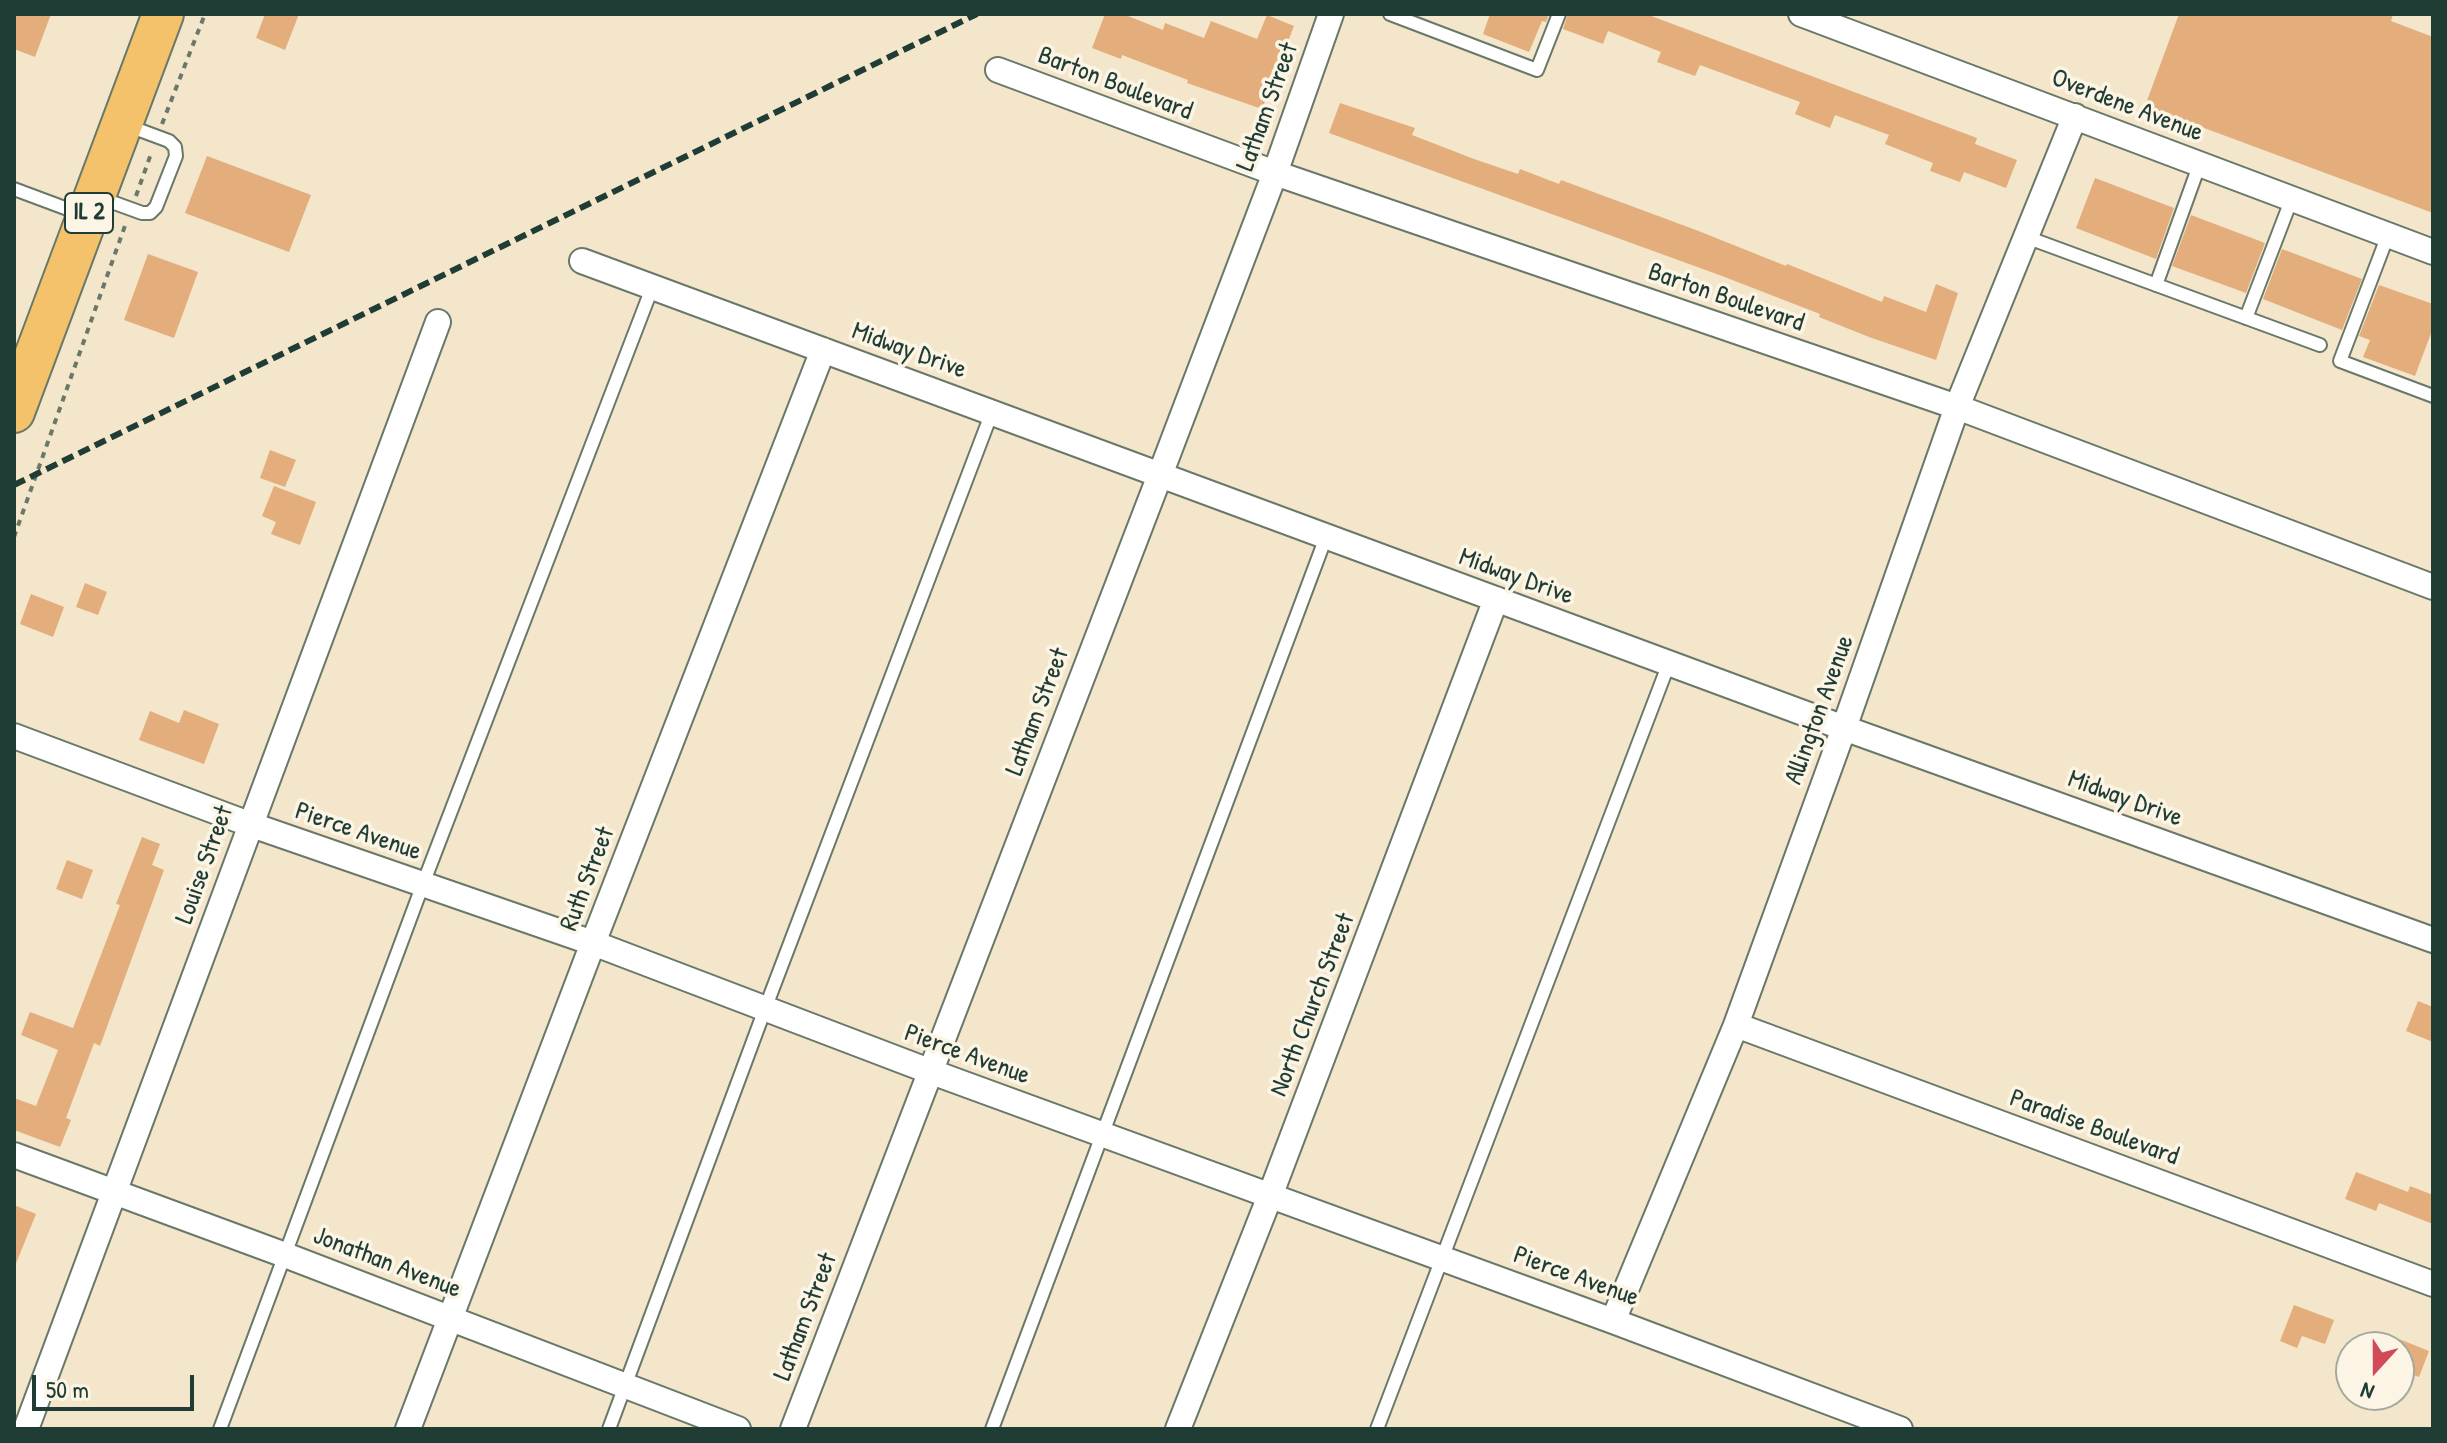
<!DOCTYPE html>
<style>
body{margin:0}
#map{position:relative;width:2447px;height:1443px;overflow:hidden;background:#f3e6cb;font-family:"Patrick Hand",sans-serif}
canvas{display:block}
.frame{position:absolute;inset:0;border:16px solid #1f3d34;pointer-events:none}
.north{position:absolute;left:2335px;top:1331px;width:80px;height:80px;box-sizing:border-box;background:#fcf5e5;border:2px solid #a4ab9e;border-radius:50%;rotate:201deg;font-size:22px;font-weight:700;line-height:32px;text-align:center;color:#1f3d34}
.north::after{content:'';display:block;margin:auto;width:28px;height:36px;background:#d1495b;clip-path:polygon(50% 0,100% 100%,50% 72%,0 100%)}
.scale{position:absolute;left:32px;top:1375px;width:162px;height:36px;box-sizing:border-box;border:4px solid #1f3d34;border-top:0;padding-left:10px;font-size:24px;line-height:28px;white-space:nowrap;color:#1f3d34;-webkit-text-stroke:6px #fcf5e5;paint-order:stroke}
</style>
<div id="map">
<canvas width="2447" height="1443"></canvas>
<div class="frame"></div>
<div class="north">N</div>
<div class="scale">50 m</div>
</div>
<script>
const g = document.querySelector('canvas').getContext('2d');
g.lineJoin = 'round';
function fill(path, color) {
  g.fillStyle = color;
  g.fill(path, 'evenodd');
}
function toPath(rows) {
  const path = new Path2D();
  for (const r of rows) {
    path.moveTo(r[0], r[1]);
    for (let i = 2; i < r.length; i += 2) path.lineTo(r[i], r[i + 1]);
  }
  return path;
}
function trace(path, color, width, dash) {
  g.strokeStyle = color;
  g.lineWidth = width;
  g.lineCap = dash ? 'butt' : 'round';
  g.setLineDash(dash || []);
  g.stroke(path);
}
function write(font, color, halo, rows, align = 'center') {
  g.font = font + ' "Patrick Hand",sans-serif';
  g.lineWidth = 7;
  g.setLineDash([]);
  g.textBaseline = 'middle';
  g.strokeStyle = halo;
  g.fillStyle = color;
  for (const [text, x, y, turn = 0] of rows) {
    g.save();
    g.translate(x, y);
    g.rotate((+turn || 0) * Math.PI / 180);
    g.textAlign = isNaN(turn) ? turn : align;
    if (halo) g.strokeText(text, 0, 0);
    g.fillText(text, 0, 0);
    g.restore();
  }
}
fill(toPath([
 [14,14,51,14,35,57,14,49],
 [265,14,299,14,285,50,256,38],
 [1105,14,1123,14,1163,30,1165,23,1204,38,1211,21,1257,39,1267,15,1294,26,1262,109,1187,83,1188,80,1122,55,1121,59,1092,48],
 [1490,14,1549,14,1546,22,1542,21,1529,52,1483,34],
 [1568,14,1646,14,1977,138,1975,144,2017,160,2006,188,1964,172,1960,182,1930,171,1933,163,1885,144,1889,135,1835,115,1830,128,1795,114,1800,102,1700,65,1695,76,1657,62,1661,52,1608,31,1603,44,1563,29],
 [2179,14,2393,14,2391,21,2433,37,2433,213,2145,106],
 [1340,103,1415,128,1412,135,1474,159,1518,174,1520,169,1559,184,1561,180,1696,230,1786,266,1787,264,1882,302,1884,296,1926,312,1936,284,1958,293,1936,360,1869,337,1819,317,1820,314,1722,276,1329,133],
 [207,156,311,195,289,252,185,213],
 [2095,178,2174,208,2156,259,2076,228],
 [2191,215,2265,243,2246,293,2172,266],
 [2282,249,2362,279,2342,330,2263,299],
 [148,254,198,272,174,338,124,320],
 [2379,285,2433,304,2433,328,2415,376,2363,357,2370,340,2359,336],
 [270,450,296,460,285,487,260,478],
 [274,486,316,502,300,545,271,534,276,522,262,516],
 [85,583,107,592,98,615,76,607],
 [31,594,64,607,53,637,20,624],
 [184,710,219,724,204,764,139,740,150,711,179,723],
 [142,837,160,844,152,865,164,870,100,1046,94,1043,66,1118,71,1120,60,1147,14,1130,14,1098,36,1106,58,1050,21,1035,30,1012,73,1028,120,905,116,904],
 [67,860,93,870,82,899,56,889],
 [2418,1001,2433,1007,2433,1042,2406,1031],
 [2356,1172,2408,1192,2410,1186,2433,1195,2433,1224,2379,1203,2376,1211,2345,1199],
 [14,1205,36,1214,15,1266,14,1266],
 [2294,1305,2334,1320,2325,1344,2302,1336,2297,1348,2280,1341],
 [2399,1339,2429,1351,2419,1377,2399,1370]
]), '#e3ad7c');
const service = toPath([
 [1390,14,1537,70,1559,14],
 [14,189,81,214],
 [98,197,142,213,150,213,156,207,176,156,175,147,169,141,126,125],
 [2388,235,2340,361,2433,396],
 [2026,237,2320,345],
 [2156,285,2200,163],
 [2246,318,2292,198],
 [220,1429,423,884,652,288],
 [609,1429,765,1009,992,412],
 [992,1429,1326,537],
 [1377,1429,1669,663]
]);
const minor = toPath([
 [1801,14,2433,252],
 [998,70,1275,173,1957,407,2433,587],
 [582,261,1844,728,2433,940],
 [14,736,249,824,593,943,929,1071,1613,1321,1900,1429],
 [1736,1025,2433,1284],
 [14,1155,285,1255,738,1429],
 [1613,1321,1736,1025,1844,728,1957,407,2075,116],
 [26,1429,438,322],
 [408,1429,593,943,823,350],
 [793,1429,1160,475,1275,173,1331,14],
 [1178,1429,1270,1196,1496,599]
]);
const primary = toPath([
 [14,412,163,14]
]);
trace(service, '#697869', 16);
trace(minor, '#697869', 28);
trace(primary, '#697869', 44);
trace(toPath([
 [162,124,205,14],
 [136,196,152,151],
 [14,537,126,223]
]), '#697869', 4, [6, 6]);
trace(service, '#fff', 12);
trace(minor, '#fff', 24);
trace(primary, '#f3c26a', 40);
trace(toPath([
 [14,485,977,14]
]), '#1f3d34', 6, [12, 6]);
for (const [x, y, w] of [
 [89,213,48]
]) {
  const box = new Path2D();
  box.roundRect(x - w / 2, y - 20, w, 40, 6);
  g.fillStyle = '#fcf5e5';
  g.fill(box);
  trace(box, '#1f3d34', 2);
}
write('bold 24px', '#1f3d34', null, [
 ["IL 2",89,213]
]);
write('26px', '#1f3d34', '#fcf5e5', [
 ["Barton Boulevard",1115,84,21],
 ["Overdene Avenue",2127,106,21],
 ["Latham Street",1268,107,-70],
 ["Barton Boulevard",1726,298,19],
 ["Midway Drive",909,351,20],
 ["Midway Drive",1516,577,20],
 ["Allington Avenue",1820,710,-70],
 ["Latham Street",1038,712,-69],
 ["Midway Drive",2125,799,20],
 ["Pierce Avenue",358,832,19],
 ["Louise Street",205,865,-70],
 ["Ruth Street",588,879,-69],
 ["North Church Street",1313,1005,-69],
 ["Pierce Avenue",967,1055,20],
 ["Paradise Boulevard",2094,1128,20],
 ["Jonathan Avenue",387,1263,21],
 ["Pierce Avenue",1576,1277,20],
 ["Latham Street",806,1317,-69]
]);
</script>
